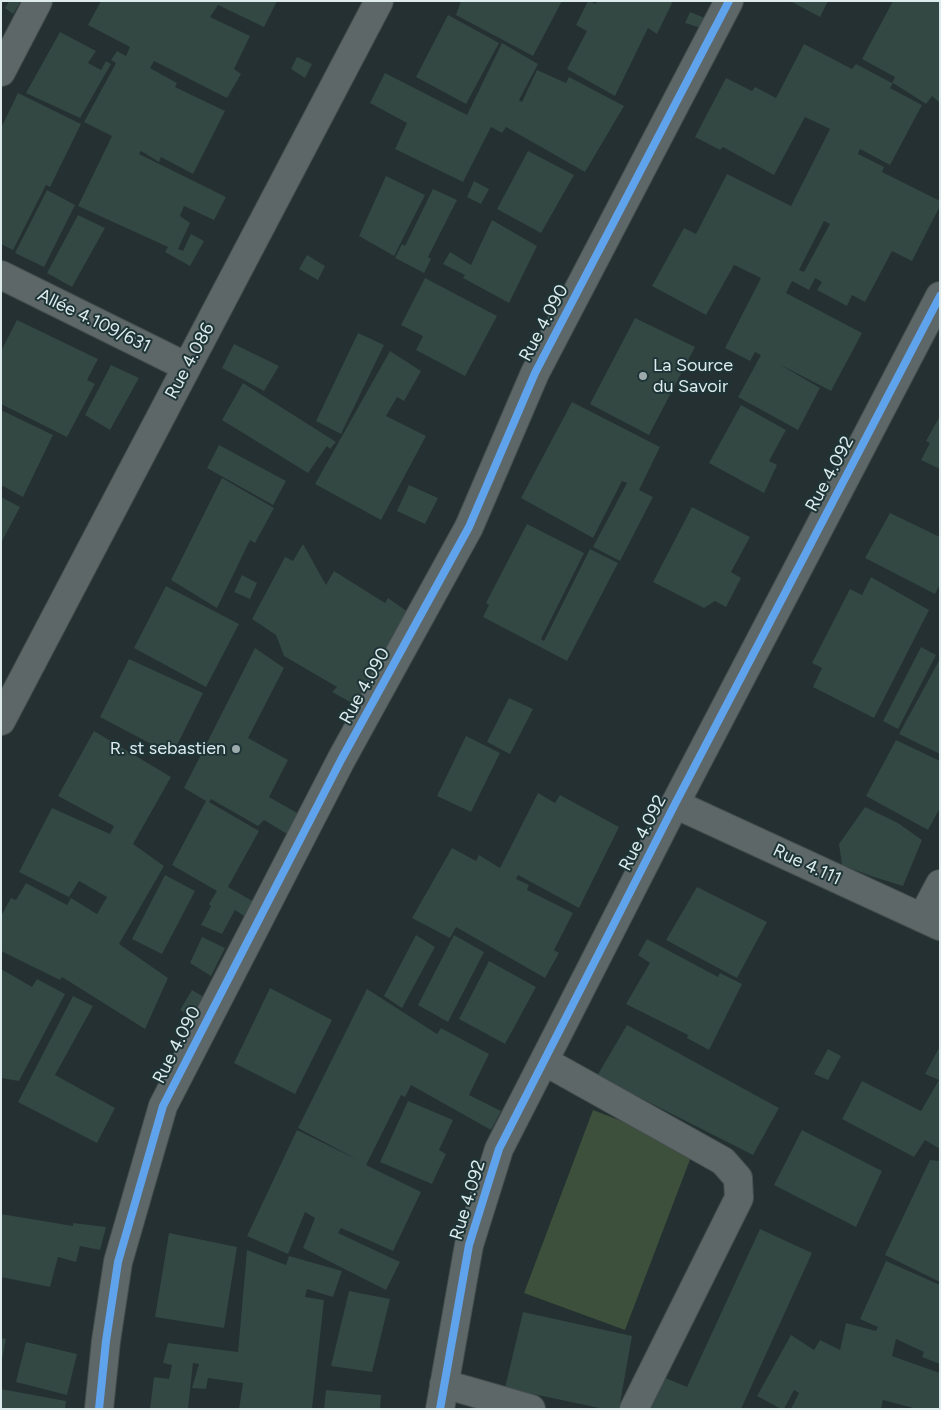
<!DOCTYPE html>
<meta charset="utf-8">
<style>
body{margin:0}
#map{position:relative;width:941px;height:1410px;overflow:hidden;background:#243031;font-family:Figtree,sans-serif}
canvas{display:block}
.frame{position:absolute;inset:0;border:2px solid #deebec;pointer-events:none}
</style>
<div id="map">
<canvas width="941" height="1410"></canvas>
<div class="frame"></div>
</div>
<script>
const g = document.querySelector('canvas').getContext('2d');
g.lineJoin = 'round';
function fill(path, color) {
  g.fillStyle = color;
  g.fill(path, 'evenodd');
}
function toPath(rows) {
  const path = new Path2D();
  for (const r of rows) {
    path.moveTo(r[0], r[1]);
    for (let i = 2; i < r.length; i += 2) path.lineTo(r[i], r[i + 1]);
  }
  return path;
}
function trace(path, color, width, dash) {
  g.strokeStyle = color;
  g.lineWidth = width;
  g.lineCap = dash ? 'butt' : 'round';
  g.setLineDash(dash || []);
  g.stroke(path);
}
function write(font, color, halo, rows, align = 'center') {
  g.font = font + ' Figtree,sans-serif';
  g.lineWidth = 4;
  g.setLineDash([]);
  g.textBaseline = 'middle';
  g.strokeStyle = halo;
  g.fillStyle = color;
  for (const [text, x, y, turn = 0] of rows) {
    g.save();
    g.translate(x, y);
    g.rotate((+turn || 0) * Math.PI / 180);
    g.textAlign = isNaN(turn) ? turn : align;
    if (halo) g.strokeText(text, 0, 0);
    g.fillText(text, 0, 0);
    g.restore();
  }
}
fill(toPath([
 [593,1110,694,1149,625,1330,524,1293]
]), '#3d503b');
fill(toPath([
 [9,1,21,1,13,14,5,8],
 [101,1,277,1,264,27,218,5,210,17,250,36,234,69,241,74,227,98,154,61,150,68,177,83,175,87,225,111,193,174,161,157,159,162,141,151,139,154,226,197,214,220,184,206,180,216,190,223,178,249,183,251,191,234,204,241,190,266,165,252,168,247,78,206,112,136,84,122,116,63,111,60,117,51,126,56,130,47,88,25],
 [461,1,562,1,533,56,456,15],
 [588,1,596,4,597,1,673,1,657,34,648,28,615,96,567,69,587,31,576,25],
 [790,1,828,1,820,17],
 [893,1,940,1,940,103,932,96,926,104,893,83,890,88,922,105,890,165,860,149,858,154,884,167,882,172,940,201,940,206,912,261,892,251,865,302,852,295,847,306,817,290,822,282,815,278,809,290,792,281,786,293,862,333,831,391,779,364,820,388,798,430,738,397,761,355,755,352,750,361,725,348,761,278,734,265,706,315,652,286,684,228,696,234,727,174,791,206,830,129,805,117,774,175,723,147,720,150,695,137,726,78,752,91,755,87,776,98,804,44,852,69,856,64,892,83,895,77,862,59],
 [824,221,830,224,804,272,799,270],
 [690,12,705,18,701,28,685,23],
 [448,15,499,43,466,104,416,77],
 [60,32,96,51,88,63,101,70,106,61,111,64,80,118,26,93],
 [502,43,538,64,519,100,522,102,537,70,566,83,569,77,624,106,585,172,506,127,502,133,491,127,463,182,395,149,407,123,370,103,385,73,467,115],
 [297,57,312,64,305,78,291,69],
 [18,93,81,124,50,187,46,185,13,250,1,244,1,128],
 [528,151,574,175,541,233,497,209],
 [386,176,425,195,394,256,359,236],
 [474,181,489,189,481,204,467,197],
 [433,189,457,200,428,257,431,259,424,273,395,258,402,244,405,246],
 [47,190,75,205,44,267,15,253],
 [78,215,105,228,72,287,47,273],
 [492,220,537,246,509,303,463,278,465,275,443,264,450,252,471,265],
 [307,255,325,266,318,280,299,269],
 [425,278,497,316,465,376,416,350,423,336,401,325],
 [635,318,695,347,649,435,590,404],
 [17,320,98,359,87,380,95,384,67,437,1,404,1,351],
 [358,333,384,345,341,434,316,421],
 [234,344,279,366,264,391,222,368],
 [390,351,421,371,404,401,397,397,386,416,426,436,381,520,315,484],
 [111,365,139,378,110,430,85,415],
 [243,383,336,442,330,449,327,446,308,473,222,420],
 [572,402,660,447,639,490,653,497,620,561,593,547,627,483,622,481,593,538,521,498],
 [741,405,786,430,769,461,777,465,764,493,709,463],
 [1,410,53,435,23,497,1,485],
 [940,416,940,469,921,460,930,443,926,441],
 [219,445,286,481,273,505,207,468],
 [222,478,274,508,255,543,250,540,217,608,171,580],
 [409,485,438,498,425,524,397,511],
 [1,497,20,507,1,543],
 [692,507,750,537,731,572,741,578,726,607,715,601,704,608,653,582],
 [890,513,940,537,940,584,935,594,865,558],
 [527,524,584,553,541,639,544,641,590,549,618,563,567,661,483,617,489,605,486,603],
 [303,544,326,585,334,571,385,603,388,598,415,617,363,709,332,692,337,687,284,656,276,635,252,619,285,557,293,561],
 [242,575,257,583,250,599,234,592],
 [871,577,929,610,874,718,813,687,822,668,812,663,850,589,862,595],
 [166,586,239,624,206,687,134,648],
 [921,647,936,655,898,729,883,721],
 [255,648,284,668,248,738,288,760,269,797,299,814,287,834,264,820,258,826,211,799,209,802,259,831,228,887,256,903,247,918,235,910,222,934,201,925,211,906,209,904,217,891,172,865,206,801,184,788],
 [129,659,203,693,172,755,100,717],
 [940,659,940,754,899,734],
 [509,698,533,709,510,754,487,742],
 [94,731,171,777,133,844,164,866,119,944,168,978,145,1029,62,977,60,980,1,951,1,916,11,898,16,900,26,883,67,905,71,898,97,914,107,897,79,881,69,897,19,872,52,808,110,834,114,826,58,796],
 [466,736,500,753,471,812,437,796],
 [896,740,940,761,940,808,928,830,866,796],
 [538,793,555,803,560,795,619,827,579,908,518,875,516,879,529,885,527,890,573,913,554,950,559,953,545,978,456,927,450,938,412,918,452,848,476,861,479,855,500,868],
 [865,807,898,823,922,840,903,886,871,876,842,865,839,844],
 [165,875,195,891,162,954,132,939],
 [697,887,767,922,737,978,666,940],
 [416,935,435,947,402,1008,384,996],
 [454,935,484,952,448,1022,418,1005],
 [202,937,225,948,211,976,190,963],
 [647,939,718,977,720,973,742,984,709,1050,687,1038,688,1035,626,1004,650,963,638,955],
 [489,961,536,987,505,1044,459,1019],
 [1,969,32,987,37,979,65,994,19,1081,1,1078],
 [270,988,332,1020,295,1094,234,1063],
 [367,989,437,1034,441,1028,489,1054,469,1095,501,1111,491,1130,411,1085,405,1097,401,1095,366,1165,421,1192,393,1251,341,1228,338,1233,400,1262,386,1290,303,1248,315,1218,305,1212,288,1254,247,1236,297,1130,358,1160,298,1128],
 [192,990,207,999,195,1019,180,1010],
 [73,996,93,1006,55,1075,115,1108,97,1143,18,1102],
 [627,1025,779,1108,753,1155,597,1076],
 [940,1046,940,1149,925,1140,914,1157,842,1119,862,1081,921,1111,939,1080,925,1074],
 [828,1049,841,1056,828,1080,814,1074],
 [408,1101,453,1120,439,1150,446,1154,432,1184,380,1162],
 [802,1130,882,1171,856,1227,774,1185],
 [930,1160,940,1161,940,1282,885,1255],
 [1,1214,73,1226,73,1223,106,1227,100,1250,80,1246,76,1262,58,1257,50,1287,1,1277],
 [760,1229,812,1253,741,1409,643,1409,661,1376,687,1387],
 [169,1233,237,1247,224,1328,155,1317],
 [247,1250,286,1265,289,1256,342,1271,333,1297,307,1289,305,1297,324,1300,312,1409,239,1409,243,1383,208,1378,206,1389,192,1388,199,1364,193,1363,188,1409,150,1409,154,1377,169,1379,172,1365,163,1363,168,1343,238,1352],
 [886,1261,940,1285,940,1364,922,1357,924,1352,896,1339,892,1356,940,1373,940,1409,917,1409,883,1400,881,1409,791,1409,799,1393,794,1390,784,1409,781,1409,757,1396,791,1335,814,1350,820,1340,840,1350,846,1323,876,1331,878,1327,860,1319],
 [349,1291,390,1299,372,1372,331,1366],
 [523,1312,632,1336,619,1409,604,1409,505,1388],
 [1,1338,6,1339,2,1359,1,1359],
 [26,1342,77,1354,67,1395,16,1382],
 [1,1389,66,1401,65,1409,1,1409],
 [326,1390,381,1395,380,1409,324,1409]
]), '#334743');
const minor = toPath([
 [1,72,38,1],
 [1,275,187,367],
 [1,721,379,1],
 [675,804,940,926],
 [922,918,940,884],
 [544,1061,723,1161,738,1178,739,1198,634,1409],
 [444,1384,531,1409],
 [99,1409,106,1341,118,1262,163,1106,341,760,469,527,535,373,729,1],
 [440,1409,469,1245,499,1149,675,804,940,296]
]);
trace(minor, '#444e4e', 30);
trace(minor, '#5e6768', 28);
trace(toPath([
 [99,1409,106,1341,118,1262,163,1106,341,760,469,527,535,373,729,1],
 [440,1409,469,1245,499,1149,675,804,940,296]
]), '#60a3ed', 8);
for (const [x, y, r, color] of [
 [643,376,5,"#9daaab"],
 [236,749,5,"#9daaab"]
]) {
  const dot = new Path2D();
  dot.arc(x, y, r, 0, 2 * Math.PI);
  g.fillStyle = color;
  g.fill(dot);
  trace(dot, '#1e3537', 2);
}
write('18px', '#deebec', '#1e3537', [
 ["Allée 4.109/631",94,321,26],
 ["Rue 4.090",544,323,-62],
 ["Rue 4.086",190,361,-62],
 ["Rue 4.092",830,474,-62],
 ["Rue 4.090",365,686,-61],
 ["Rue 4.092",643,833,-63],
 ["Rue 4.111",807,865,25],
 ["Rue 4.090",177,1045,-63],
 ["Rue 4.092",468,1200,-73]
]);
write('18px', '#deebec', '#1e3537', [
 ["La Source",653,366],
 ["du Savoir",653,387],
 ["R. st sebastien",226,749,"right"]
], 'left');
</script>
